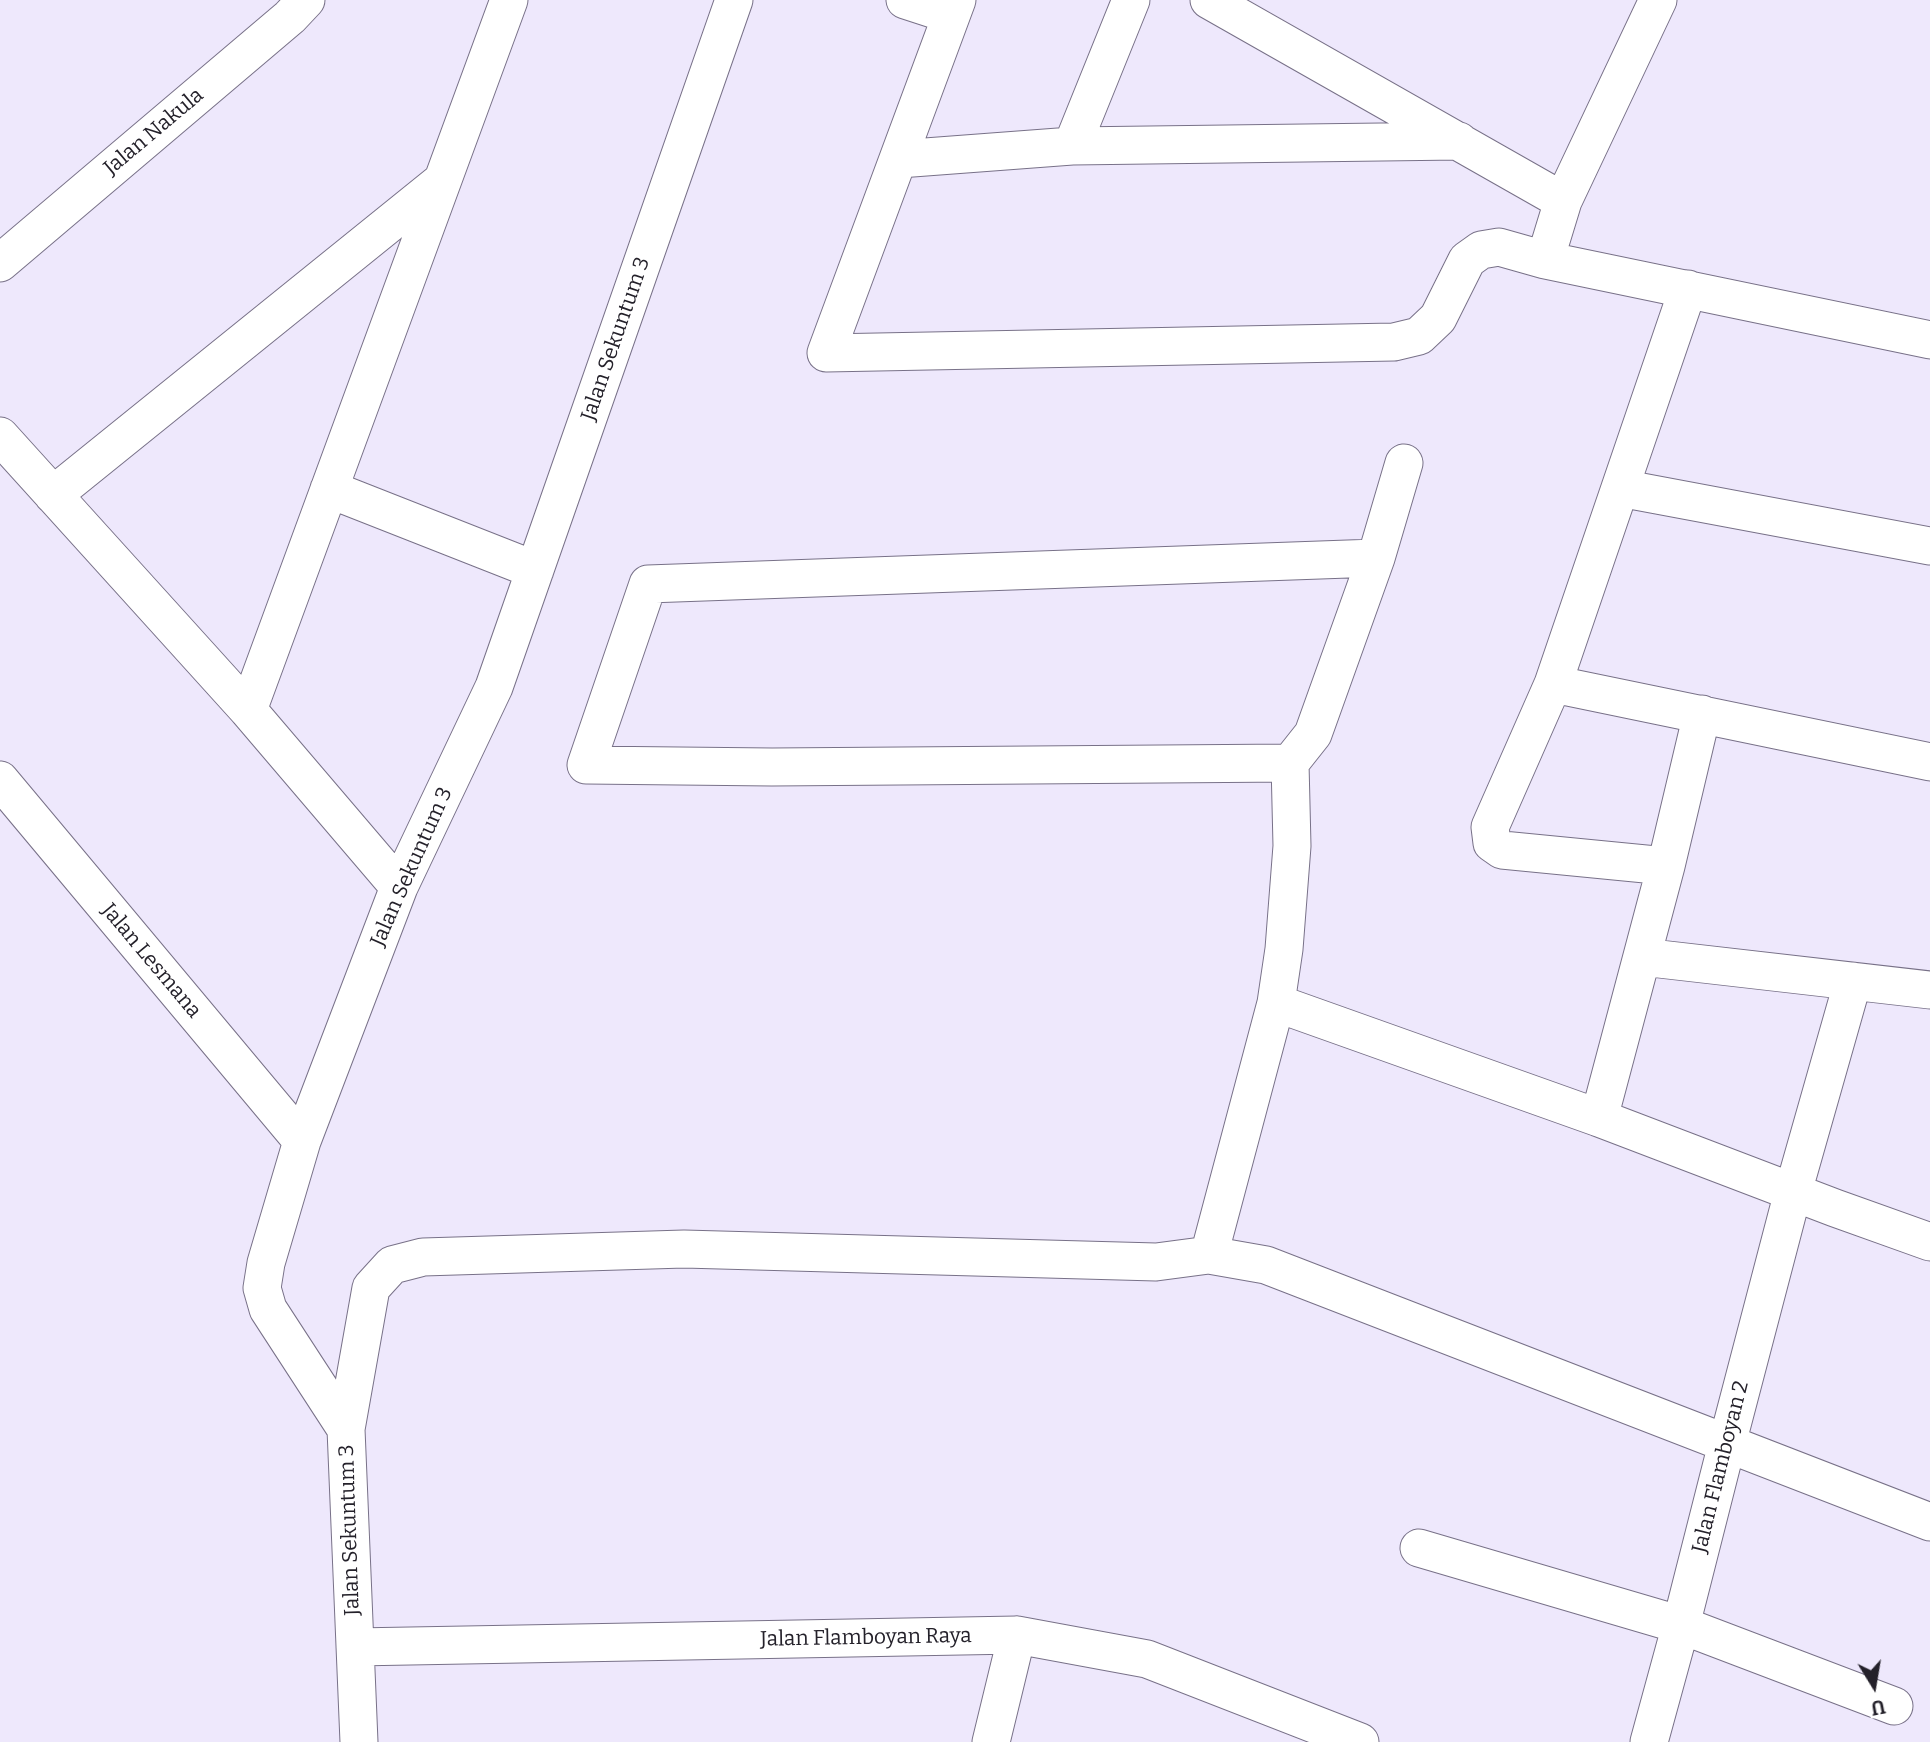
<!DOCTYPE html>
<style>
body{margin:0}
#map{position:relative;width:1930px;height:1742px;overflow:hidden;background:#eee8fc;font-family:Bitter,serif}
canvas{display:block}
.north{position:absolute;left:1839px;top:1651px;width:70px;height:70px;-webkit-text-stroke:5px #fff;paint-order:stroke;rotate:169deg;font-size:19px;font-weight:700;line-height:28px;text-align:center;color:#24212a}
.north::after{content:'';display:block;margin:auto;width:24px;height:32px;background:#24212a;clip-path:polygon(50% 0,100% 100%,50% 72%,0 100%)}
</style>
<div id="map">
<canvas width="1930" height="1742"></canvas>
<div class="north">U</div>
</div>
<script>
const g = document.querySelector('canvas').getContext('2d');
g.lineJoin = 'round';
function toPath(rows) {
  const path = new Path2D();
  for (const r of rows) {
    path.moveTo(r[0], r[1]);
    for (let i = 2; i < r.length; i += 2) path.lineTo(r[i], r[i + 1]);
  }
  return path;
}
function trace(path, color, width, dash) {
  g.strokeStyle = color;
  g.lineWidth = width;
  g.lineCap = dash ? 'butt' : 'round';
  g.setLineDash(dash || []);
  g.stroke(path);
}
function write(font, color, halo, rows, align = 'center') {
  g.font = font + ' Bitter,serif';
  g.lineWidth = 5;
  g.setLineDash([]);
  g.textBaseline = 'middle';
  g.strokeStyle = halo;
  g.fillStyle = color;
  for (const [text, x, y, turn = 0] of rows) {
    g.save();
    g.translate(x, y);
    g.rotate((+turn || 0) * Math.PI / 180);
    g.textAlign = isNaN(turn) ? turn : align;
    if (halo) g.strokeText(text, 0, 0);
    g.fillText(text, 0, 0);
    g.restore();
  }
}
const street = toPath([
 [905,0,951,15],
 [957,0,826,353,1394,342,1419,336,1438,318,1467,260,1481,250,1499,247,1545,260,1563,201,1658,0],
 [1209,0,1563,201],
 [1072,146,1131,0],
 [899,159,1072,146,1459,141],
 [1545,260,1930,340],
 [0,263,290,17,306,0],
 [0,436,248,710,399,887],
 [1620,488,1930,546],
 [329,489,535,570],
 [53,495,442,181],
 [1376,558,648,584,586,765,772,767,1290,763,1313,734,1376,558,1404,463],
 [1553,684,1930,762],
 [248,710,509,0],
 [0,780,302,1141],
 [1666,866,1502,850,1492,843,1490,827,1553,684,1688,289],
 [1642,957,1930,990],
 [1276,1003,1599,1118,1835,1208,1930,1242],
 [1599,1118,1666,866,1702,714],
 [1209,1255,1276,1003,1284,949,1292,846,1290,763],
 [346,1429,371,1288,392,1265,423,1257,684,1249,1156,1262,1209,1255,1266,1265,1930,1522],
 [1419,1548,1681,1625,1894,1706],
 [355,1647,1017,1635,1147,1659,1360,1742],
 [359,1742,346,1429,268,1309,262,1288,266,1263,302,1141,399,887,494,687,734,0],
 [991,1742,1017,1635],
 [1649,1742,1681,1625,1727,1444,1793,1192,1853,981]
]);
trace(street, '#787188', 39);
trace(street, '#fff', 37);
write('21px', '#24212a', '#fff', [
 ["Jalan Nakula",154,132,-40],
 ["Jalan Sekuntum 3",616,339,-71],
 ["Jalan Sekuntum 3",412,867,-66],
 ["Jalan Lesmana",151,961,50],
 ["Jalan Flamboyan 2",1721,1467,-76],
 ["Jalan Sekuntum 3",350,1530,-92],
 ["Jalan Flamboyan Raya",866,1638,-1]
]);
</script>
